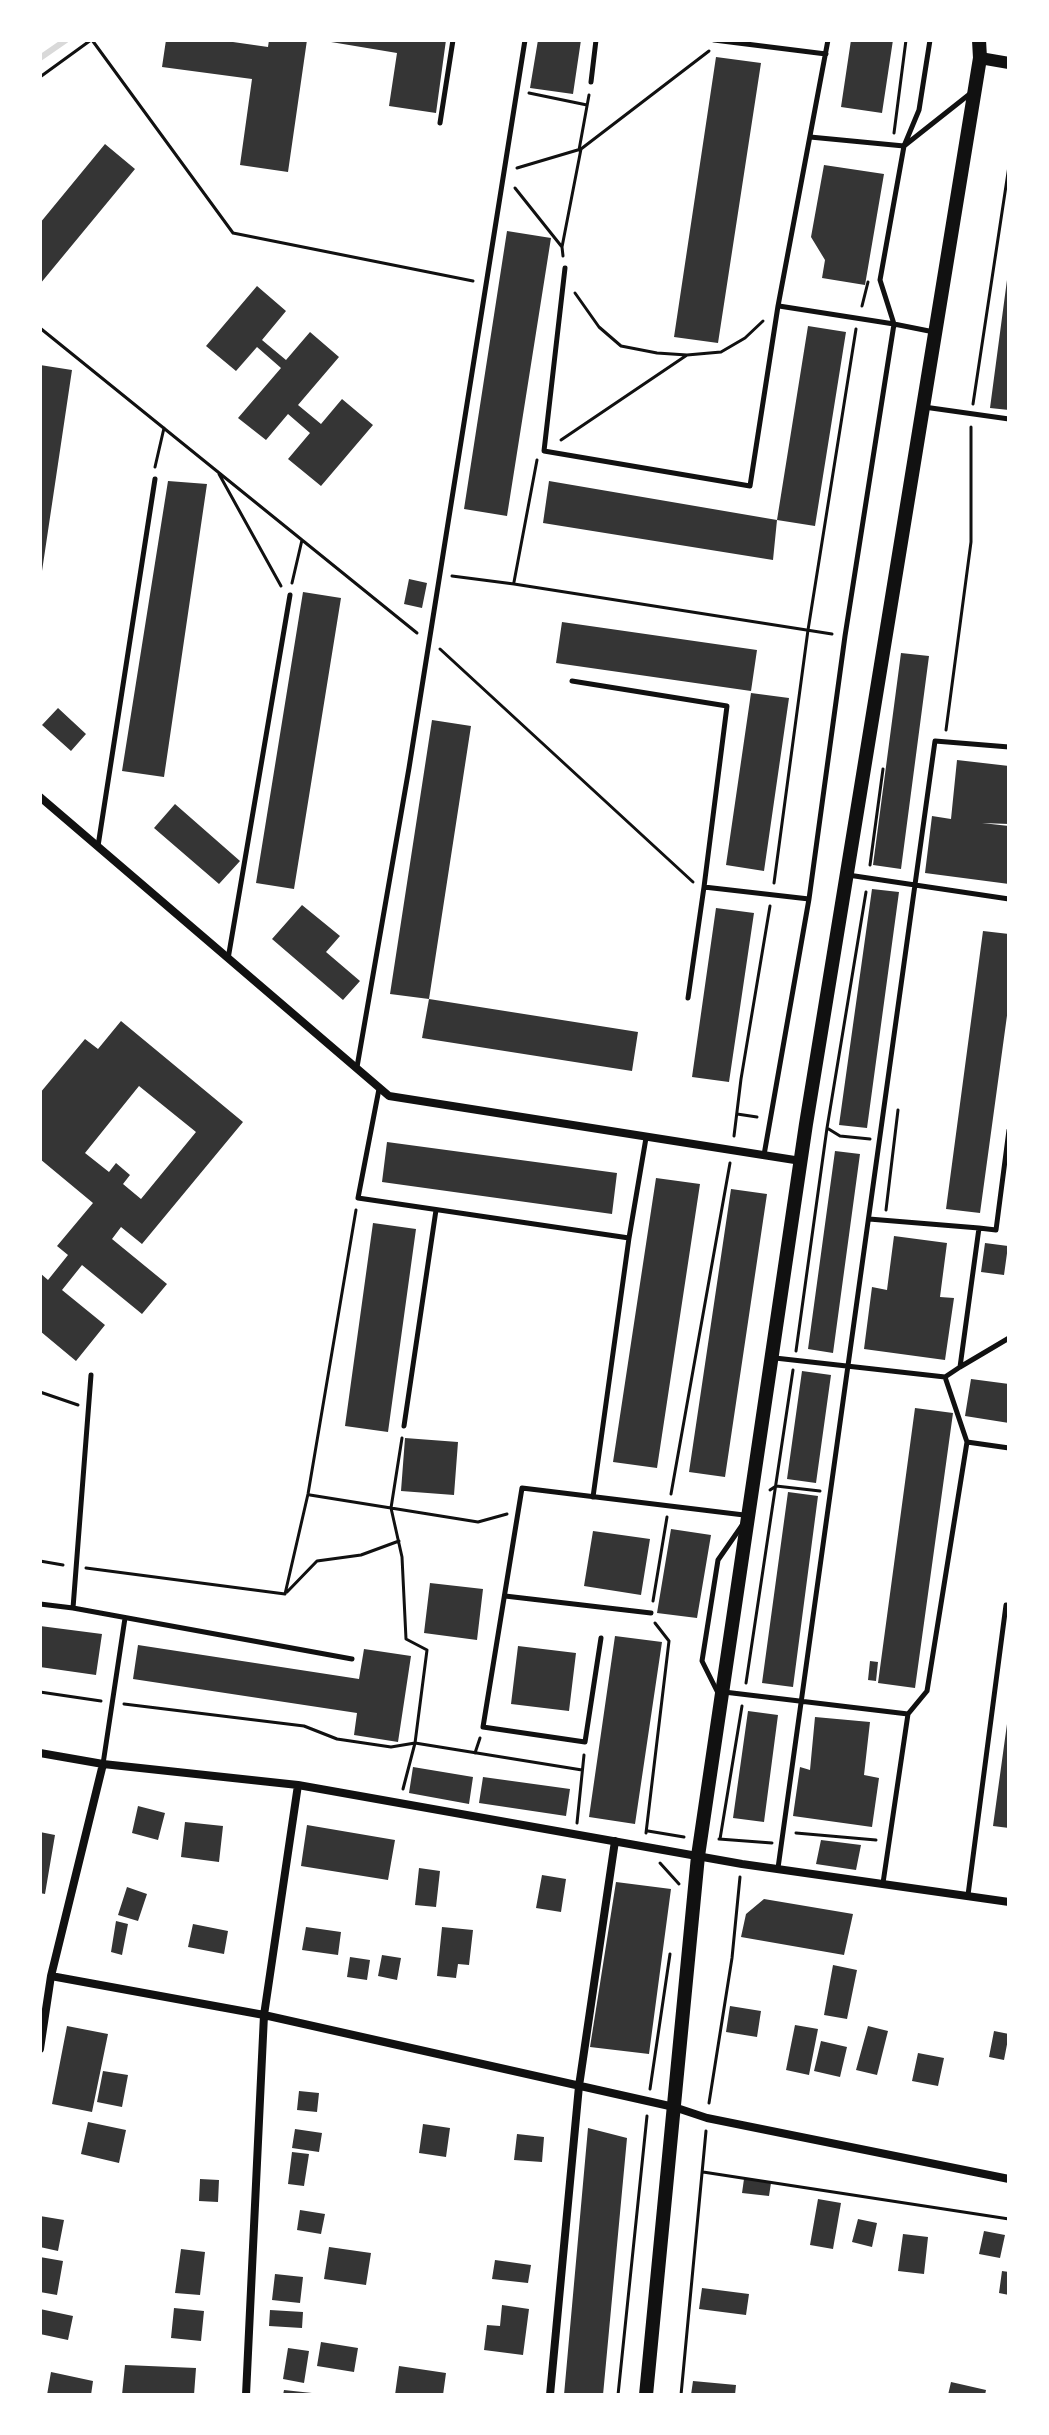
<!DOCTYPE html>
<style>
body{margin:0}
#map{position:relative;width:1049px;height:2435px;overflow:hidden;background:#fff;font-family:"Source Sans 3",sans-serif}
canvas{display:block}
.frame{position:absolute;inset:0;border:42px solid #fff;pointer-events:none}
</style>
<div id="map">
<canvas width="1049" height="2435"></canvas>
<div class="frame"></div>
</div>
<script>
const g = document.querySelector('canvas').getContext('2d');
g.lineJoin = 'round';
function toPath(rows) {
  const path = new Path2D();
  for (const r of rows) {
    path.moveTo(r[0], r[1]);
    for (let i = 2; i < r.length; i += 2) path.lineTo(r[i], r[i + 1]);
  }
  return path;
}
function trace(path, color, width, dash) {
  g.strokeStyle = color;
  g.lineWidth = width;
  g.lineCap = dash ? 'butt' : 'round';
  g.setLineDash(dash || []);
  g.stroke(path);
}
function fill(path, color) {
  g.fillStyle = color;
  g.fill(path, 'evenodd');
}
trace(toPath([
 [40,58,66,40]
]), '#d9d9d9', 6);
fill(toPath([
 [166,40,219,40,268,47,269,40,307,40,288,172,240,165,252,79,162,67],
 [319,40,446,40,436,113,389,106,397,53],
 [538,40,581,40,573,94,530,88],
 [851,40,893,40,882,113,841,107],
 [716,57,761,63,718,343,674,337],
 [105,144,135,169,40,284,40,223],
 [824,165,884,174,865,285,822,278,825,260,811,237],
 [507,231,551,238,507,516,464,509],
 [1007,280,1009,280,1009,410,990,408],
 [257,286,286,311,262,340,286,360,310,332,339,357,298,405,321,424,342,399,373,425,321,486,288,459,310,433,288,414,266,440,238,418,281,368,257,347,236,371,206,346],
 [808,326,846,332,815,526,777,520],
 [40,365,72,370,42,571,40,570],
 [168,481,207,484,164,777,122,771],
 [549,481,777,520,773,560,543,523],
 [409,579,427,583,422,608,404,604],
 [303,592,341,598,294,889,256,883],
 [562,622,757,650,751,691,556,663],
 [901,653,929,656,901,869,873,865],
 [751,693,789,698,764,871,726,865],
 [58,708,86,734,71,751,42,725],
 [432,720,471,726,429,999,638,1032,632,1071,422,1038,429,999,390,994],
 [957,760,1009,766,1009,824,982,823,1009,826,1009,884,925,873,932,816,951,819],
 [175,804,240,861,219,884,154,828],
 [872,889,899,892,867,1128,839,1125],
 [302,905,340,936,326,952,360,981,343,1000,272,939],
 [716,908,754,913,729,1082,692,1077],
 [983,931,1009,934,1009,1001,980,1213,946,1209],
 [121,1021,243,1122,142,1244,121,1227,112,1239,167,1284,142,1314,82,1265,62,1290,105,1325,76,1361,40,1331,40,1273,48,1280,68,1255,57,1246,93,1203,40,1159,40,1122,42,1119,40,1117,40,1093,85,1039,98,1049],
 [139,1086,196,1132,141,1199,123,1184,130,1175,116,1163,109,1172,85,1153],
 [387,1142,617,1173,612,1214,382,1182],
 [835,1151,860,1154,833,1353,808,1349],
 [656,1178,700,1184,657,1468,613,1462],
 [731,1189,767,1194,725,1477,689,1472],
 [373,1223,416,1229,388,1432,345,1426],
 [894,1236,947,1243,940,1297,954,1298,945,1360,864,1349,872,1287,887,1290],
 [985,1243,1008,1246,1004,1275,981,1272],
 [802,1371,831,1375,816,1483,787,1479],
 [971,1379,1009,1384,1009,1423,965,1416],
 [915,1408,953,1413,915,1688,878,1683],
 [405,1438,458,1442,454,1495,401,1491],
 [788,1492,818,1496,793,1687,762,1683],
 [671,1529,711,1535,697,1618,657,1613],
 [593,1531,650,1539,641,1595,584,1586],
 [430,1583,483,1589,477,1640,424,1633],
 [40,1626,102,1634,96,1675,40,1667],
 [615,1636,662,1642,635,1824,589,1817],
 [138,1645,359,1679,364,1649,411,1656,398,1742,354,1735,357,1713,133,1679],
 [518,1646,576,1653,569,1711,511,1704],
 [870,1661,878,1662,876,1681,868,1680],
 [748,1711,778,1715,764,1822,733,1818],
 [815,1717,870,1722,864,1775,879,1778,872,1827,793,1816,800,1767,810,1770],
 [1007,1724,1009,1724,1009,1828,993,1826],
 [413,1767,473,1777,469,1804,409,1793],
 [483,1777,570,1789,566,1816,479,1803],
 [138,1806,165,1813,158,1840,132,1833],
 [185,1822,223,1826,219,1862,181,1857],
 [307,1825,395,1840,388,1880,301,1866],
 [40,1832,55,1835,45,1894,40,1893],
 [821,1840,861,1845,856,1870,816,1864],
 [419,1868,440,1871,436,1907,415,1905],
 [542,1875,566,1879,561,1912,536,1908],
 [616,1882,671,1889,649,2054,590,2047],
 [127,1887,147,1894,138,1921,118,1915],
 [764,1899,853,1914,844,1955,741,1937,746,1914],
 [116,1921,128,1924,122,1955,111,1952],
 [193,1924,228,1931,224,1954,188,1947],
 [306,1927,341,1932,338,1955,302,1950],
 [442,1927,473,1930,469,1965,458,1964,456,1978,437,1976],
 [382,1955,401,1958,397,1980,378,1976],
 [350,1957,370,1960,367,1980,347,1977],
 [833,1965,857,1970,847,2019,824,2015],
 [730,2006,761,2011,757,2037,726,2032],
 [795,2025,818,2029,809,2075,786,2070],
 [67,2026,108,2034,92,2112,52,2104],
 [868,2026,888,2031,877,2075,856,2070],
 [994,2031,1009,2034,1004,2060,989,2057],
 [821,2041,847,2047,840,2077,814,2071],
 [918,2053,944,2058,938,2086,912,2081],
 [103,2071,128,2075,122,2107,97,2102],
 [299,2091,319,2093,317,2112,297,2110],
 [88,2122,126,2130,119,2163,81,2154],
 [423,2124,450,2128,446,2157,419,2153],
 [588,2128,627,2138,603,2395,564,2395],
 [295,2129,322,2133,319,2152,292,2148],
 [517,2134,544,2137,542,2162,514,2160],
 [292,2152,309,2154,304,2186,288,2184],
 [200,2179,219,2180,218,2202,199,2201],
 [744,2179,771,2183,769,2196,742,2193],
 [818,2199,841,2203,833,2249,810,2245],
 [300,2210,325,2214,321,2234,297,2230],
 [40,2216,64,2220,58,2251,40,2247],
 [858,2219,877,2223,872,2247,852,2242],
 [984,2231,1005,2235,1000,2258,979,2254],
 [903,2234,928,2237,924,2274,898,2271],
 [329,2247,371,2253,366,2285,324,2279],
 [181,2249,205,2252,200,2295,175,2293],
 [40,2257,63,2261,57,2295,40,2292],
 [495,2260,531,2265,528,2283,492,2279],
 [1002,2271,1009,2272,1009,2295,999,2293],
 [275,2274,303,2277,300,2303,272,2300],
 [702,2288,749,2294,746,2315,699,2309],
 [502,2305,529,2309,523,2355,484,2350,487,2325,500,2326],
 [174,2308,204,2311,201,2341,171,2338],
 [40,2309,73,2316,68,2340,40,2334],
 [270,2310,303,2312,302,2328,269,2326],
 [321,2342,358,2348,354,2372,317,2366],
 [288,2348,309,2351,304,2383,283,2379],
 [125,2365,196,2368,194,2395,122,2395],
 [399,2366,446,2373,443,2395,395,2395],
 [51,2372,93,2381,91,2395,47,2395],
 [693,2381,736,2385,735,2395,691,2395],
 [951,2382,986,2390,985,2395,948,2395],
 [284,2390,312,2393,312,2395,283,2395]
]), '#353535');
trace(toPath([
 [92,40,233,233,473,281],
 [40,77,91,40],
 [529,93,587,105],
 [894,133,906,40],
 [579,150,589,95],
 [517,168,581,149,709,51],
 [515,188,562,247,563,256],
 [562,247,581,149],
 [575,293,599,327,621,346,657,353,687,355,721,352,745,338,763,321],
 [862,306,868,282],
 [40,328,417,633],
 [973,404,1009,166],
 [561,440,687,355],
 [155,467,164,428],
 [219,474,281,586],
 [452,576,514,584,832,634],
 [514,582,537,460],
 [292,583,302,540],
 [440,649,693,882],
 [946,730,971,542,971,427],
 [870,865,883,769],
 [774,883,808,630,856,329],
 [737,1114,757,1117],
 [827,1128,840,1136,870,1139],
 [734,1136,741,1079,770,906],
 [886,1210,898,1110],
 [796,1351,827,1128,866,892],
 [40,1392,78,1405],
 [402,1438,391,1508,402,1557,406,1639,427,1650,415,1743,403,1789],
 [770,1490,776,1486,820,1491],
 [671,1494,730,1163],
 [310,1495,478,1522,507,1514],
 [40,1561,63,1565],
 [86,1568,285,1594],
 [287,1592,317,1561,361,1555,399,1541],
 [285,1594,308,1494,356,1210],
 [653,1601,667,1517],
 [746,1683,793,1370],
 [40,1692,101,1701],
 [124,1704,304,1726,337,1739,391,1747,415,1743,582,1770],
 [475,1753,480,1738],
 [577,1823,584,1755],
 [648,1831,684,1837],
 [646,1833,669,1641,655,1623],
 [796,1833,876,1840],
 [719,1839,772,1843],
 [720,1839,742,1706],
 [660,1863,679,1884],
 [650,2089,670,1954],
 [709,2103,732,1958,740,1877],
 [703,2172,1009,2219],
 [618,2395,647,2116],
 [681,2395,706,2131]
]), '#111', 3);
trace(toPath([
 [714,40,826,54],
 [591,82,596,40],
 [440,123,453,40],
 [810,137,904,146,971,93],
 [565,268,544,451,750,486,778,306,828,40],
 [779,306,894,324,934,332],
 [924,407,1009,419],
 [572,681,727,706,704,887],
 [98,846,155,479],
 [848,875,1009,899],
 [228,959,290,595],
 [688,998,704,887,809,899],
 [357,1067,409,768,525,40],
 [379,1089,358,1198,629,1238],
 [764,1155,809,899,845,636,894,324,880,280,904,146,919,110,930,40],
 [869,1219,979,1228],
 [775,1358,945,1377,960,1367,979,1228,996,1230,1009,1130],
 [960,1367,1009,1338],
 [91,1375,73,1608,352,1659],
 [945,1377,967,1442],
 [404,1426,436,1210],
 [593,1497,629,1238,646,1138],
 [505,1596,651,1613],
 [40,1604,73,1608],
 [601,1638,585,1742,483,1727,522,1488,744,1515],
 [724,1692,908,1714,883,1883],
 [718,1693,702,1661,718,1560,743,1524],
 [908,1714,927,1691,967,1442,1009,1448],
 [103,1764,125,1618],
 [778,1868,935,741,1009,747],
 [968,1895,1006,1605]
]), '#111', 5);
trace(toPath([
 [40,797,389,1096,801,1161],
 [40,1753,103,1764,298,1785,742,1864,1009,1902],
 [51,1976,264,2015,674,2107,707,2118,1009,2179],
 [40,2049,51,1976,103,1764],
 [246,2395,264,2015,298,1785],
 [550,2395,579,2086,615,1841]
]), '#111', 8);
trace(toPath([
 [980,58,1009,63]
]), '#111', 12);
trace(toPath([
 [646,2395,698,1856,806,1124,980,58,979,40]
]), '#111', 14);
</script>
